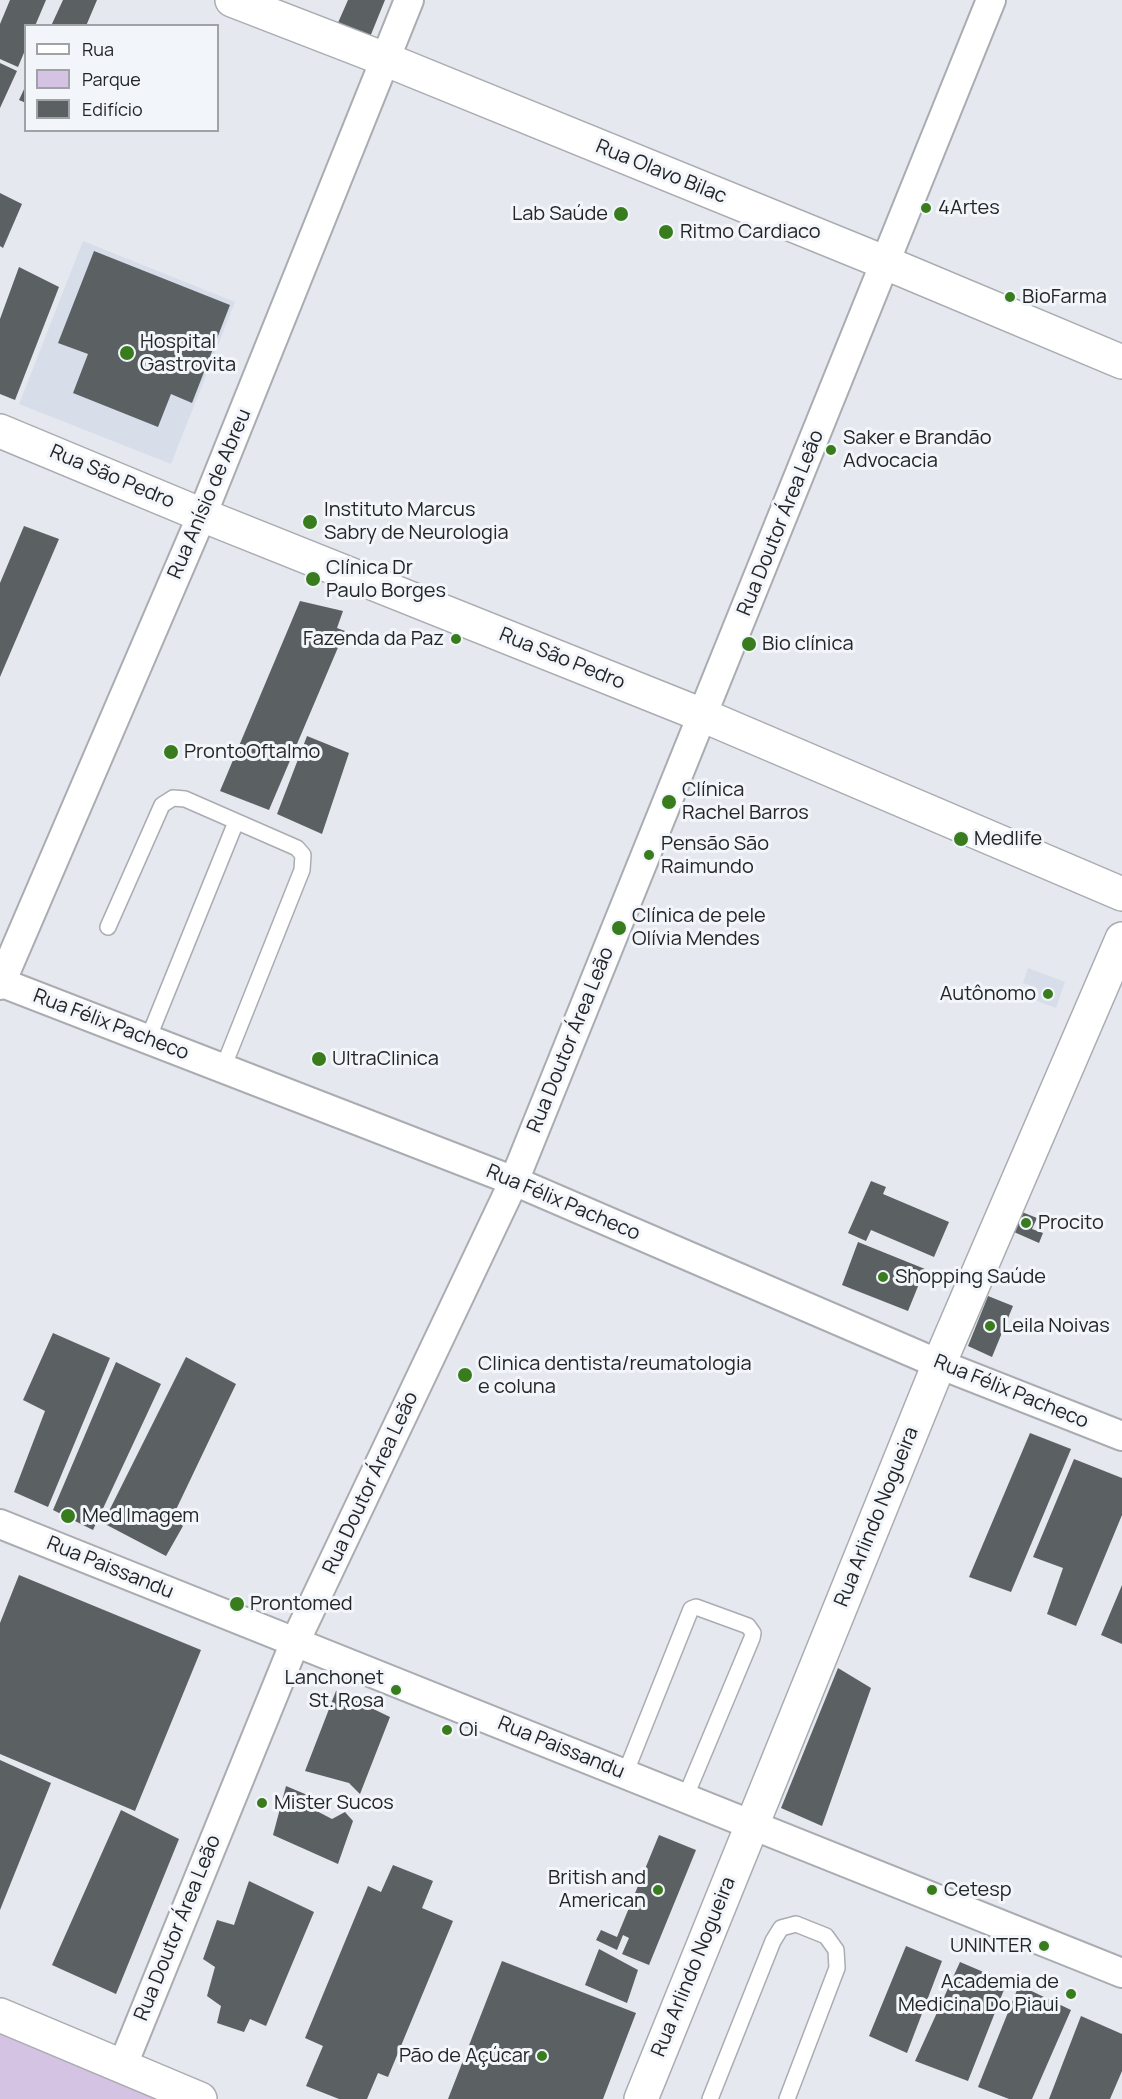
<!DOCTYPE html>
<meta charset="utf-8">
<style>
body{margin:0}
#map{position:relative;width:1122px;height:2099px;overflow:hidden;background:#e5e8ee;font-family:Manrope,sans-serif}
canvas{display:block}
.legend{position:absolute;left:24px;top:24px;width:195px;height:108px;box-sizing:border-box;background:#f2f6fb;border:2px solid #a0a2a6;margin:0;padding:8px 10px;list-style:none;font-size:18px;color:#242527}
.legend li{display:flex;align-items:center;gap:12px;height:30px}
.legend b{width:30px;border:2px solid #a0a2a6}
</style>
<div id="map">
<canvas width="1122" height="2099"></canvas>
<ul class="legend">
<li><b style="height:8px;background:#fff"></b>Rua</li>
<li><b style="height:16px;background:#d4c3e2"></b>Parque</li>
<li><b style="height:16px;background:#5b6063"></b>Edifício</li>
</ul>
</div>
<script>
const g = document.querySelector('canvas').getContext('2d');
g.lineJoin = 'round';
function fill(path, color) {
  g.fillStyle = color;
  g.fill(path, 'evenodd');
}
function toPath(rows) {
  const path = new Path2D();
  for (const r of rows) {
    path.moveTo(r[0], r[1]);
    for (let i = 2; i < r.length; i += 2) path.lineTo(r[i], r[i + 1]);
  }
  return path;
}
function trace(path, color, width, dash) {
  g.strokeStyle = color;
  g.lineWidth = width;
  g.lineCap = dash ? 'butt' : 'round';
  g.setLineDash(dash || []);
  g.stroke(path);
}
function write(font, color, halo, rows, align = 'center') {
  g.font = font + ' Manrope,sans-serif';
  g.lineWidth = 6;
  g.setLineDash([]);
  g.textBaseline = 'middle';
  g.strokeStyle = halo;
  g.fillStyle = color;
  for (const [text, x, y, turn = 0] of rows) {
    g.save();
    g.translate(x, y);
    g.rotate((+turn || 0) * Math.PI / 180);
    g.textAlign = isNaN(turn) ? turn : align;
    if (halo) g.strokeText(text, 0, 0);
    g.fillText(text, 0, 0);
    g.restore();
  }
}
fill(toPath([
 [83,241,235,302,171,464,19,404],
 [1028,968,1065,982,1056,1008,1032,999,1037,988,1023,983]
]), '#d7deea');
fill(toPath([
 [0,2034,157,2099,0,2099]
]), '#d4c3e2');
fill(toPath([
 [10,0,46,0,35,26,26,26,26,48,18,67,0,59,0,24],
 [63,0,97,0,86,26,51,26],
 [348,0,385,0,370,37,337,25],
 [0,63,17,71,0,108],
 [26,85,26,103,19,100],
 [0,193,22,204,3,248,0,246],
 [94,251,230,305,192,403,171,394,158,427,73,393,88,354,58,343],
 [19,267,59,287,15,400,0,394,0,319],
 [24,526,59,539,0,677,0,583],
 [300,601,343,611,337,628,345,631,269,810,220,791],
 [307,736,349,753,322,834,277,814],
 [871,1181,886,1187,883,1194,949,1222,934,1257,871,1230,866,1241,848,1233],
 [1022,1212,1037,1218,1032,1229,1043,1233,1039,1243,1014,1232],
 [858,1242,925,1269,908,1311,842,1285],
 [988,1296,1013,1306,992,1357,968,1346],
 [53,1333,110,1358,48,1507,14,1492,45,1411,23,1400],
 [186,1357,236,1384,172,1518,183,1526,166,1556,103,1523],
 [116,1362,161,1384,93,1530,53,1510],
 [1030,1433,1071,1449,1011,1592,969,1577],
 [1074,1459,1122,1478,1122,1515,1076,1626,1047,1614,1063,1568,1033,1557],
 [19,1575,201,1650,135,1811,0,1754,0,1623],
 [1122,1585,1122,1644,1101,1635],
 [838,1668,871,1688,822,1826,781,1808],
 [336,1691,390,1717,360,1794,349,1783,305,1771],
 [0,1760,51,1783,0,1910],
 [286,1786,312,1797,309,1807,332,1819,345,1812,353,1821,338,1864,273,1835],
 [121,1810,179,1839,116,1994,52,1965],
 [659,1835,696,1850,649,1965,622,1954,629,1938,623,1935,617,1950,596,1940,601,1930,617,1937],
 [393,1865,433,1881,422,1908,453,1921,388,2077,378,2073,367,2099,339,2099,306,2086,323,2046,305,2038,368,1886,381,1892],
 [249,1881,314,1912,266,2026,250,2019,244,2032,217,2023,221,2006,207,1996,215,1967,203,1959,217,1920,234,1925],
 [906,1946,942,1961,907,2053,869,2036],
 [599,1949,638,1970,627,2003,585,1985],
 [502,1961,636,2013,603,2099,448,2099],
 [960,1962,1007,1982,968,2081,915,2061],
 [1019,1985,1071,2010,1032,2099,1009,2099,978,2087],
 [1081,2016,1122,2034,1122,2071,1110,2099,1049,2099]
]), '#5b6063');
const service = toPath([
 [108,927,162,805,173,798,185,799,297,848,303,855,302,870,223,1068],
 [148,1039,236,822],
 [625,1774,691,1609,696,1607,748,1626,753,1633,752,1638,685,1798],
 [710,2099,773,1941,781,1928,796,1924,826,1936,836,1950,837,1968,787,2099]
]);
const minor = toPath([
 [0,982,514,1181,939,1364,1122,1436],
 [0,985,202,515,409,0],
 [0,1524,1122,1973],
 [122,2067,295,1642,514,1181,991,0]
]);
const tertiary = toPath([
 [232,0,387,60,886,263,1122,362],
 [0,431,202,515,702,715,1122,894],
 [641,2099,939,1364,1122,939]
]);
const primary = toPath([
 [0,2015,200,2099]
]);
trace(service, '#a9acb1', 18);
trace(minor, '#a9acb1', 32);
trace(tertiary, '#a9acb1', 36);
trace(primary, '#a9acb1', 36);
trace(service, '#fff', 15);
trace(minor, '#fff', 28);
trace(tertiary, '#fff', 33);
trace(primary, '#fff', 33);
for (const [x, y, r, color] of [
 [926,208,6,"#387c1e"],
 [621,214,8,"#387c1e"],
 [666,232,8,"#387c1e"],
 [1010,297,6,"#387c1e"],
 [127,353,8,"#387c1e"],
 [831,450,6,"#387c1e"],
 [310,522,8,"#387c1e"],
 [313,579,8,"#387c1e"],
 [456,639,6,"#387c1e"],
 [749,644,8,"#387c1e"],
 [171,752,8,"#387c1e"],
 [669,802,8,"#387c1e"],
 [961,839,8,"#387c1e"],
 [649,855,6,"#387c1e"],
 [619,928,8,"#387c1e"],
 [1048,994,6,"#387c1e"],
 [319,1059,8,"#387c1e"],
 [1026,1223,6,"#387c1e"],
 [883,1277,6,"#387c1e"],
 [990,1326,6,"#387c1e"],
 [465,1375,8,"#387c1e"],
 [68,1516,8,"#387c1e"],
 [237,1604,8,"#387c1e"],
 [396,1690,6,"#387c1e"],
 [447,1730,6,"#387c1e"],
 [262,1803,6,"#387c1e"],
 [658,1890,6,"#387c1e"],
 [932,1890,6,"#387c1e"],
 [1044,1946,6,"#387c1e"],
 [1071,1994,6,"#387c1e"],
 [542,2056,6,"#387c1e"]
]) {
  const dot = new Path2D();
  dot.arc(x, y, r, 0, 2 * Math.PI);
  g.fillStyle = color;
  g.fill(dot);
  trace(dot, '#f2f6fb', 2);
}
write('20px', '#242527', '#f2f6fb', [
 ["Rua Olavo Bilac",661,172,22],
 ["Rua São Pedro",112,477,23],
 ["Rua Anísio de Abreu",210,494,-67],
 ["Rua Doutor Área Leão",781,523,-68],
 ["Rua São Pedro",562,659,22],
 ["Rua Félix Pacheco",111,1025,21],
 ["Rua Doutor Área Leão",571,1040,-68],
 ["Rua Félix Pacheco",563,1203,23],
 ["Rua Félix Pacheco",1011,1392,22],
 ["Rua Doutor Área Leão",371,1483,-65],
 ["Rua Arlindo Nogueira",877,1517,-68],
 ["Rua Paissandu",110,1568,22],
 ["Rua Paissandu",561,1748,22],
 ["Rua Doutor Área Leão",178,1928,-68],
 ["Rua Arlindo Nogueira",694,1967,-68]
]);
write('20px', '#242527', '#f2f6fb', [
 ["4Artes",938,208],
 ["Lab Saúde",608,214,"right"],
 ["Ritmo Cardiaco",680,232],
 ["BioFarma",1022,297],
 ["Hospital",140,342],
 ["Gastrovita",140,365],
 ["Saker e Brandão",843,438],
 ["Advocacia",843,461],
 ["Instituto Marcus",324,510],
 ["Sabry de Neurologia",324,533],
 ["Clínica Dr",326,568],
 ["Paulo Borges",326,591],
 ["Fazenda da Paz",444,639,"right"],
 ["Bio clínica",762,644],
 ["ProntoOftalmo",184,752],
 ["Clínica",682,790],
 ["Rachel Barros",682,813],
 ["Medlife",974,839],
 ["Pensão São",661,844],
 ["Raimundo",661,867],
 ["Clínica de pele",632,916],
 ["Olívia Mendes",632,939],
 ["Autônomo",1036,994,"right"],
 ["UltraClinica",332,1059],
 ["Procito",1038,1223],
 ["Shopping Saúde",895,1277],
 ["Leila Noivas",1002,1326],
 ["Clinica dentista/reumatologia",478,1364],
 ["e coluna",478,1387],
 ["Med Imagem",82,1516],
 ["Prontomed",250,1604],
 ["Lanchonet",384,1678,"right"],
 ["St. Rosa",384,1701,"right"],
 ["Oi",459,1730],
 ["Mister Sucos",274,1803],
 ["British and",646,1878,"right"],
 ["American",646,1901,"right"],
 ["Cetesp",944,1890],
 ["UNINTER",1032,1946,"right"],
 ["Academia de",1059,1982,"right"],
 ["Medicina Do Piaui",1059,2005,"right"],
 ["Pão de Açúcar",530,2056,"right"]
], 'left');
</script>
